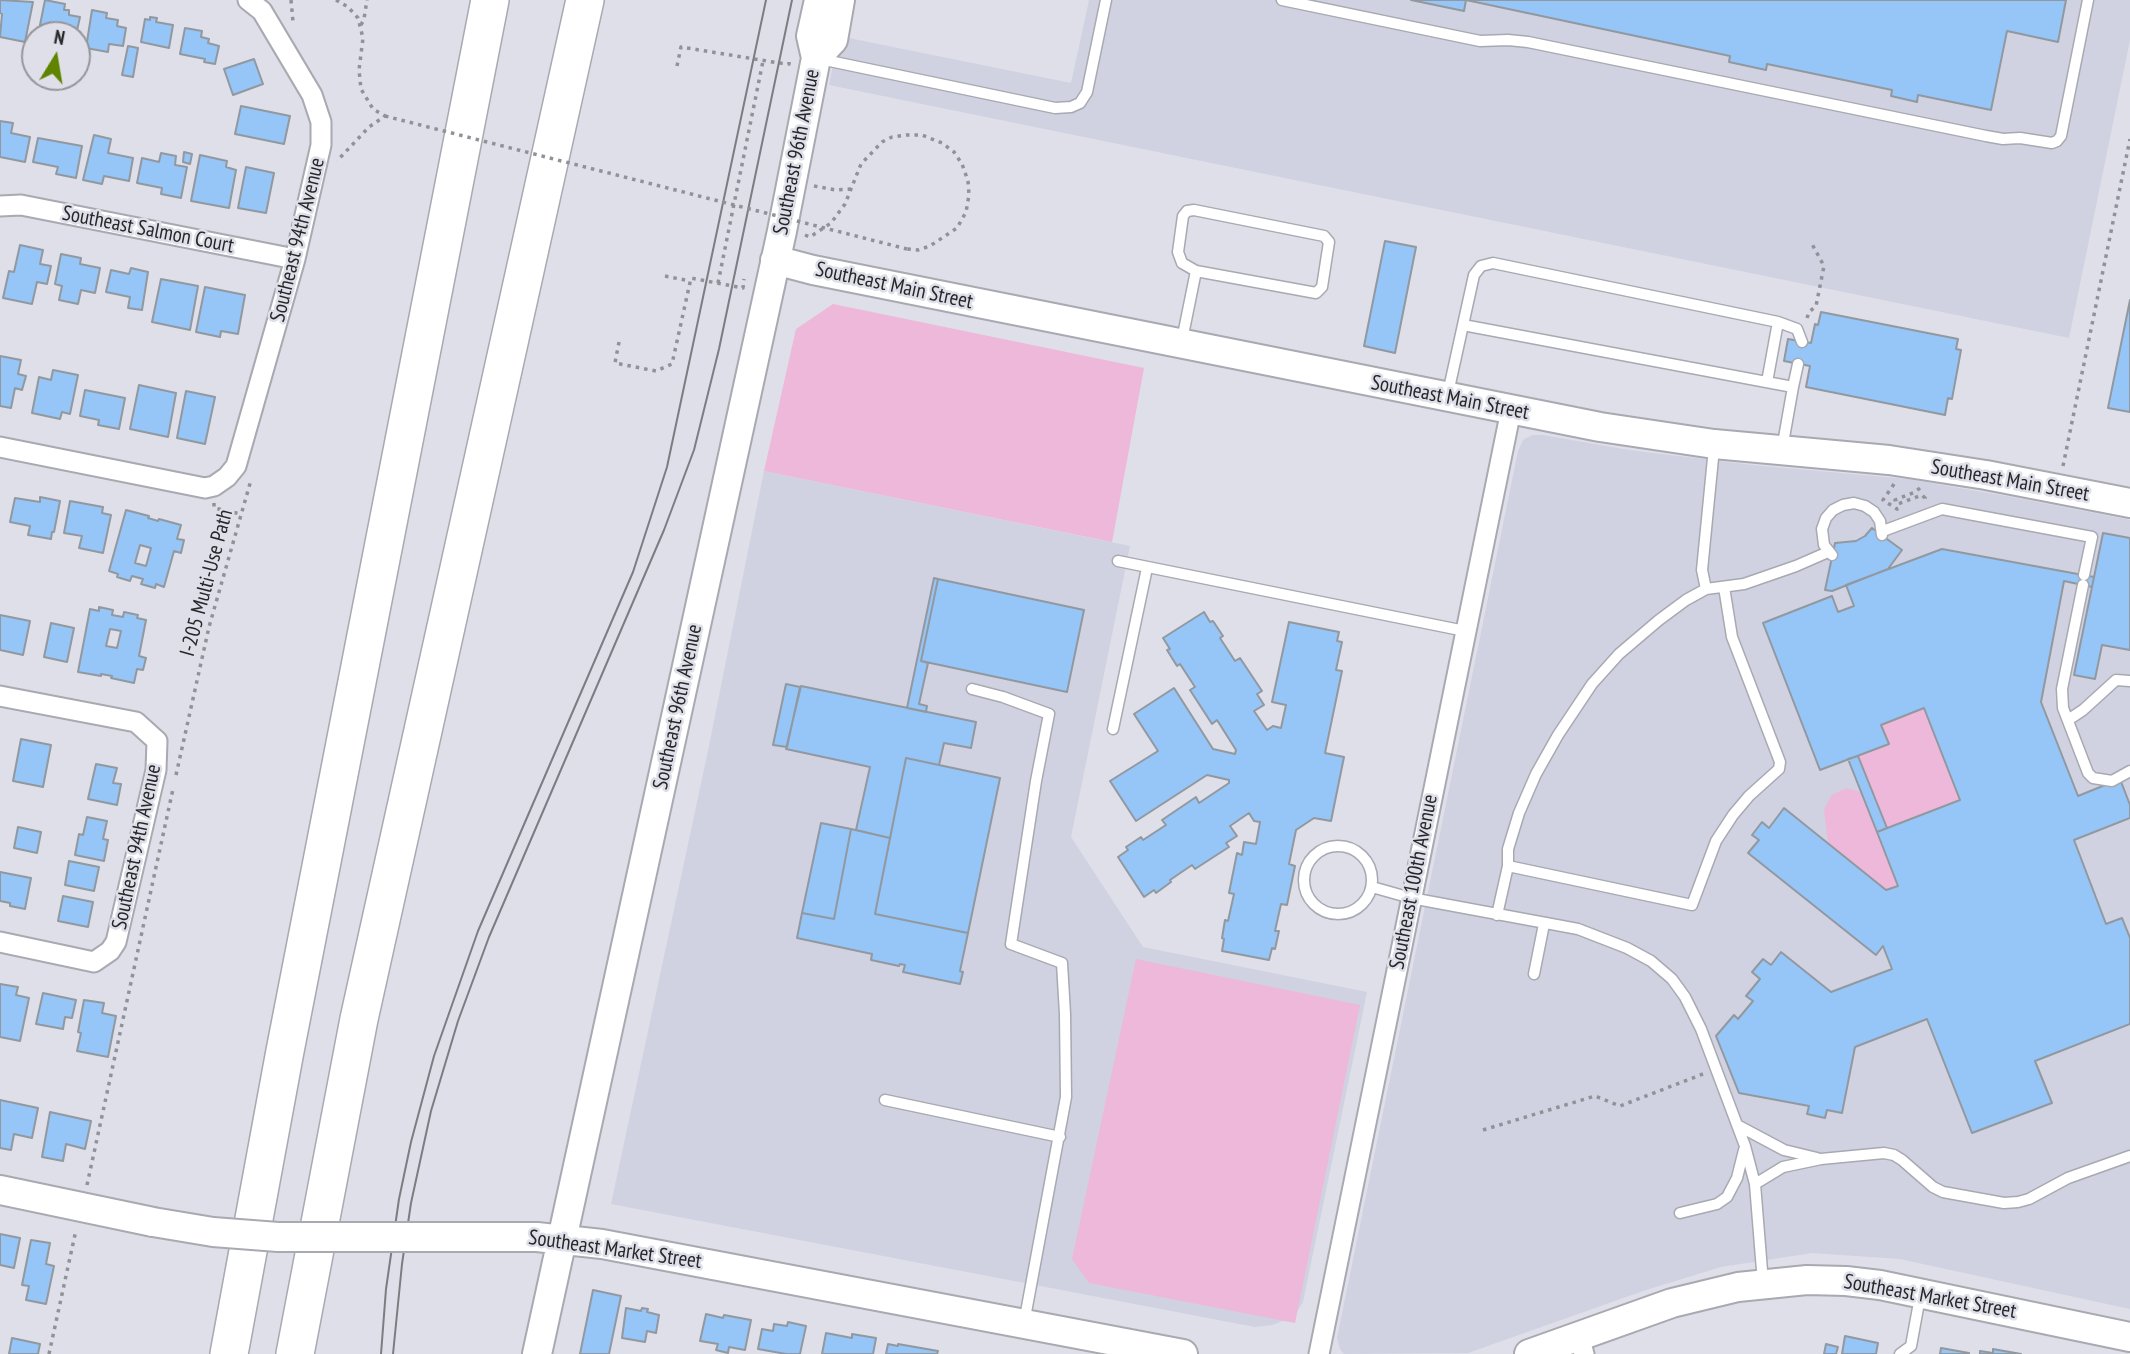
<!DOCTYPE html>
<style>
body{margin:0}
#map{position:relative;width:2130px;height:1354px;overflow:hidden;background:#dedfe8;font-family:"PT Sans Narrow",sans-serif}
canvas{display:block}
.north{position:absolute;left:21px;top:21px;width:70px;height:70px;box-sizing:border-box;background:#dedfe8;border:2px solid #95959c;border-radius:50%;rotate:11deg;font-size:19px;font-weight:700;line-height:28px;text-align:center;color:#27272a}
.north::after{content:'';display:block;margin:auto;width:24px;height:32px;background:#608300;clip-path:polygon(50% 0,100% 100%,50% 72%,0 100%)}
</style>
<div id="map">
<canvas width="2130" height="1354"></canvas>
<div class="north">N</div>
</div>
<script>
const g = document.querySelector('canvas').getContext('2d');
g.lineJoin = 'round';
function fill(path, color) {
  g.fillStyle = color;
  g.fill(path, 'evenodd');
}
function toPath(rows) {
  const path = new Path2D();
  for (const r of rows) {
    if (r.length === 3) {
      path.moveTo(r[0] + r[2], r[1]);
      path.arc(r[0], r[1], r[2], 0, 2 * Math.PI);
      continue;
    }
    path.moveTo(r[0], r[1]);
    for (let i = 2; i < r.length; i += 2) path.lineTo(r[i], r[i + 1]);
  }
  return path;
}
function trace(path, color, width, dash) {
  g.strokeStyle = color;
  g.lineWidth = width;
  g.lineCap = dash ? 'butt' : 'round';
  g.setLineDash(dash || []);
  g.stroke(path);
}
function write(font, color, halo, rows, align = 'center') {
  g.font = font + ' "PT Sans Narrow",sans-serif';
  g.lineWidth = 5;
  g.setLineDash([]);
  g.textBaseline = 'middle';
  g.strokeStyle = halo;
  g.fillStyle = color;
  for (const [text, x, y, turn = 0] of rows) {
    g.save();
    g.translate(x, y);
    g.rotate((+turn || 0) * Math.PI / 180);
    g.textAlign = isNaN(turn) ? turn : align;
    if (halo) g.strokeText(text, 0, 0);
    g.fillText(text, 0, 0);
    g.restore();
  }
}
fill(toPath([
 [1089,0,2130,0,2130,40,2069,338,829,85,839,36,1071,83],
 [1532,435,1543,435,1629,450,1753,465,1907,479,2012,497,2130,520,2130,1309,1900,1259,1812,1253,1721,1267,1643,1291,1468,1353,1344,1354,1340,1349,1337,1338,1518,451,1523,440],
 [764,471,1130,546,1071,837,1143,947,1367,992,1303,1302,1298,1310,1285,1320,1272,1325,1255,1327,611,1204,709,746]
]), '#d0d2e1');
fill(toPath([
 [833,304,1144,368,1112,542,764,471,796,329],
 [1924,708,1960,800,1887,828,1858,756,1888,744,1881,725],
 [1846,788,1861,792,1898,886,1886,890,1828,844,1824,809,1832,795],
 [1136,959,1360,1005,1295,1323,1089,1283,1072,1259]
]), '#edb8d9');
const building = toPath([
 [0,0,33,2,25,42,0,37,2,14,0,13,0,0],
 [45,0,65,4,64,10,69,10,69,15,80,17,76,35,68,33,68,31,40,25,45,0],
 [1411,0,1466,0,1464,11,1411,0],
 [1466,0,2066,0,2058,42,2007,31,1991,110,1918,95,1917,102,1891,96,1892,90,1767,64,1766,70,1729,62,1730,56,1466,0],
 [92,10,107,13,106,18,118,20,117,26,126,28,123,46,109,44,108,52,86,48,92,10],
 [150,17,157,18,156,22,173,25,169,48,141,42,145,19,150,20,150,17],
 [185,28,202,31,201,37,209,39,208,43,219,46,215,64,204,62,205,59,180,54,185,28],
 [128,46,138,48,133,77,122,75,128,46],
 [254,59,263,84,233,95,224,69,254,59],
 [241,106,290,116,284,144,235,134,241,106],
 [0,121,13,123,11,133,30,137,25,162,0,157,0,121],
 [94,135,111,139,108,153,133,158,129,181,104,176,102,184,83,180,94,135],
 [38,138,82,146,76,178,56,174,58,167,33,162,38,138],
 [184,152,192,154,190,164,183,162,184,152],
 [161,153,176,156,175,165,187,167,181,198,161,194,162,188,137,183,142,158,159,162,161,153],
 [200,155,227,161,226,167,236,170,229,208,191,201,200,155],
 [246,167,274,173,266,213,238,208,246,167],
 [1385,241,1416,247,1395,353,1364,346,1385,241],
 [20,245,43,250,40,264,51,266,47,284,37,282,32,304,3,298,9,271,14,272,20,245],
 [61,254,81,258,80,264,100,268,95,293,81,290,78,304,59,300,62,286,55,284,61,254],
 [131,268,148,272,142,310,128,308,130,297,106,292,111,270,129,274,131,268],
 [161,279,198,286,190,330,152,322,161,279],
 [205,287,245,295,238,334,221,331,220,337,196,332,205,287],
 [2130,300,2130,412,2108,408,2130,300],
 [1821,312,1958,339,1956,349,1961,350,1952,399,1948,398,1945,415,1806,387,1810,366,1784,361,1788,339,1811,343,1815,324,1818,325,1821,312],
 [0,356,21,360,18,374,26,376,22,390,15,388,11,408,0,406,0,356],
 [53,370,78,375,70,414,62,412,60,419,32,413,39,377,51,380,53,370],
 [139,385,176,393,168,437,130,429,139,385],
 [85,390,125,398,119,429,98,425,99,420,80,416,85,390],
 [186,391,215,397,205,444,177,438,186,391],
 [40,497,60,501,54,532,52,532,51,539,28,535,30,526,10,522,15,498,40,502,40,497],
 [70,501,103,507,102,513,111,515,103,553,79,548,82,536,64,533,70,501],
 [126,510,149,516,148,518,158,521,159,519,181,525,177,539,184,540,181,553,174,551,164,587,156,584,155,588,141,584,143,579,132,576,130,581,117,577,118,574,109,571,126,510],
 [140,545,151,548,146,566,135,563,140,545],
 [1872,528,1902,550,1888,569,1832,591,1825,590,1835,543,1856,541,1865,536,1872,528],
 [2103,533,2130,538,2130,650,2102,645,2095,679,2074,675,2103,533],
 [1942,549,2094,577,2092,587,2064,581,2041,702,2078,796,2120,779,2130,805,2130,818,2074,840,2106,924,2122,918,2130,938,2130,1024,2035,1061,2052,1103,1972,1133,1927,1019,1855,1047,1842,1113,1827,1110,1825,1118,1807,1114,1809,1106,1739,1093,1716,1036,1734,1015,1738,1019,1753,1001,1746,996,1760,979,1752,972,1763,959,1771,965,1781,952,1831,992,1892,969,1883,946,1876,955,1748,853,1759,840,1752,835,1762,822,1769,828,1784,808,1886,890,1898,886,1877,832,1960,800,1924,708,1881,725,1889,744,1820,770,1763,623,1832,596,1838,612,1854,606,1846,585,1942,549],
 [934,578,938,579,921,661,928,663,919,704,927,706,926,712,907,708,934,578],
 [938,579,1084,610,1067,692,921,661,938,579],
 [99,607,113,610,112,615,123,617,124,612,138,615,137,618,146,620,139,656,146,658,143,670,137,669,134,683,111,678,112,676,101,674,101,676,78,672,90,609,99,611,99,607],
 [110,629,121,631,117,648,106,646,110,629],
 [1204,612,1210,622,1213,621,1223,636,1220,638,1235,661,1240,658,1262,691,1257,694,1264,705,1254,711,1267,730,1273,726,1281,728,1286,705,1272,702,1289,622,1339,632,1337,641,1342,642,1336,670,1342,671,1325,753,1344,757,1331,821,1314,818,1296,830,1289,864,1295,866,1287,905,1281,904,1275,931,1279,931,1275,949,1272,948,1269,960,1222,951,1224,939,1222,938,1225,920,1228,921,1234,894,1229,893,1237,853,1242,855,1244,842,1256,844,1260,822,1254,821,1249,813,1230,826,1237,836,1226,843,1229,847,1195,869,1192,865,1170,880,1171,882,1156,893,1154,890,1144,897,1118,857,1128,850,1126,847,1141,837,1143,840,1166,825,1162,820,1196,797,1199,803,1229,783,1229,780,1207,775,1136,821,1110,781,1158,751,1134,714,1174,688,1213,749,1235,754,1236,750,1217,720,1212,724,1190,690,1195,687,1180,664,1177,666,1167,650,1170,649,1163,638,1204,612],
 [0,615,30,621,23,655,0,650,0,615],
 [51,623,74,628,67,662,44,657,51,623],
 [786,684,800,687,787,747,773,745,786,684],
 [801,686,976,722,971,748,944,743,939,765,906,758,890,838,856,830,870,767,786,749,801,686],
 [21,739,51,745,43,787,13,781,21,739],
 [1858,756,1887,828,1877,832,1848,759,1858,756],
 [906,758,1000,778,968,933,875,914,906,758],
 [96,764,117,768,113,783,121,784,117,805,88,799,96,764],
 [87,817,107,821,103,839,108,840,104,861,75,855,79,834,83,835,87,817],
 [821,823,851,829,834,919,802,913,821,823],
 [18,827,41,832,37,853,14,848,18,827],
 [851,829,890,838,875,914,968,933,960,971,963,972,960,984,903,972,905,965,900,964,899,966,871,960,872,954,797,938,802,913,834,919,851,829],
 [69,861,99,867,94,891,65,885,69,861],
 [0,872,31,878,25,909,10,906,10,903,0,901,0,872],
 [63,896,93,902,88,927,58,921,63,896],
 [0,984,18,987,16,995,29,998,20,1041,0,1037,0,984],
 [43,993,76,1000,72,1018,65,1017,63,1029,36,1024,43,993],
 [84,1000,104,1003,102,1013,116,1016,108,1057,77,1051,81,1033,78,1032,84,1000],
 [0,1100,38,1108,32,1138,14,1134,11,1150,0,1148,0,1100],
 [50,1112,91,1121,85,1149,66,1144,63,1161,42,1157,50,1112],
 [0,1234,20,1238,14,1268,0,1265,0,1234],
 [31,1240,50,1243,46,1264,54,1266,46,1304,26,1300,29,1286,22,1285,31,1240],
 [593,1290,621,1296,609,1354,580,1354,593,1290],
 [626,1308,641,1311,642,1308,648,1309,647,1312,659,1315,656,1333,647,1331,645,1342,622,1338,626,1308],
 [706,1314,723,1318,724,1315,751,1320,745,1350,729,1347,728,1353,716,1350,718,1344,700,1341,706,1314],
 [788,1322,806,1326,800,1354,786,1354,758,1349,762,1329,773,1331,774,1324,787,1326,788,1322],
 [826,1333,852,1338,852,1334,876,1338,873,1354,822,1354,826,1333],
 [1845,1336,1878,1343,1876,1354,1842,1354,1845,1336],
 [12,1338,40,1344,38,1354,9,1354,12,1338],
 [888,1344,898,1346,898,1344,938,1351,937,1354,886,1354,888,1344],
 [1826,1344,1838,1347,1836,1354,1824,1354,1826,1344],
 [1941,1348,1969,1353,1969,1354,1940,1354,1941,1348],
 [1993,1349,2021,1354,1980,1354,1980,1351,1993,1353,1993,1349]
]);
fill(building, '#95c6f7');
trace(building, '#92989f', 2);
const lane = toPath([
 [1282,0,1480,41,1508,40,1528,42,1986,136,2003,139,2020,138,2052,143,2057,141,2061,136,2088,0],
 [820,59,1055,108,1071,107,1080,103,1087,92,1106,0],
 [1778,322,1797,329,1802,342],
 [1463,325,1793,387,1782,449],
 [1182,340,1196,271,1182,263,1178,252,1183,216,1187,211,1194,210,1324,236,1329,242,1322,287,1316,293,1196,271],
 [1793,387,1798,364],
 [1448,393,1474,275,1481,266,1493,263,1778,322,1767,382],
 [1883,531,1942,509,2092,537,2084,575],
 [1832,555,1824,545,1822,529,1826,518,1833,510,1843,505,1854,503,1865,506,1874,512,1880,521,1882,535],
 [1118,561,1465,631],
 [2083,585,2062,689,2063,708,2088,773,2093,778,2112,781,2130,771],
 [1706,589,1702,570,1714,448],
 [972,689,1003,697,1049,714,1036,781,1011,944,1062,963,1065,1014,1066,1097,1024,1323],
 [2068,720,2083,710,2116,680,2130,681],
 [1113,729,1147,568],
 [1338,880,34],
 [1508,866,1692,905,1716,841,1733,815,1749,796,1779,769,1780,762,1732,637,1724,587],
 [1372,887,1411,898,1578,929,1627,948,1651,961,1672,979,1685,997,1701,1029,1745,1146,1755,1184,1763,1283],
 [1497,915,1508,866,1508,849,1519,813,1536,774,1558,735,1592,684,1619,654,1659,620,1686,600,1706,589,1744,584,1796,566,1828,552],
 [1534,974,1544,924],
 [885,1100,1060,1137],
 [1737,1125,1784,1150,1817,1158],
 [1755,1184,1783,1167,1821,1159,1884,1153,1894,1155,1902,1160,1933,1187,1943,1192,2004,1203,2018,1202,2029,1199,2068,1178,2130,1156],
 [1680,1213,1717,1204,1727,1197,1737,1178,1744,1150],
 [1900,1354,1911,1346,1920,1297]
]);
const street = toPath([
 [0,206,21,205,295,259],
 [0,447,205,488,214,486,227,477,236,466,295,259,321,145,321,122,312,95,262,11,248,0],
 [0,696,136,722,157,741,156,770,116,942,110,951,94,962,0,942],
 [1579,1337,1584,1354],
 [1319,1354,1511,410]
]);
const secondary = toPath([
 [816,58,833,40,840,0],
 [775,260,813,270,1600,427,1714,444,1889,460,1986,475,2130,503],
 [0,1190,153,1222],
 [465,1237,537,1237,602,1244,1183,1354],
 [537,1354,782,231,816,58,811,36,819,0],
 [1529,1354,1672,1303,1738,1287,1807,1280,1846,1281,1880,1285,2130,1337]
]);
const highway = toPath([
 [229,1354,285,1051,490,0],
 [295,1354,359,1019,585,0]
]);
trace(lane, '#a8a9b1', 13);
trace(street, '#a8a9b1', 23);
trace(secondary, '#a8a9b1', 32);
trace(highway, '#a8a9b1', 40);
trace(toPath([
 [291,0,293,22],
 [336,0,348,7,358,18,363,38,359,70,361,89,373,109,385,116,369,127,337,161],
 [361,25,364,19,367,0],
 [677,66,681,47,779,63,789,64,789,62],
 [814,186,836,190,851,189],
 [805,235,810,237,831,223,845,204,861,164,882,142,892,137,906,135,922,135,942,143,954,152,962,164,968,181,969,195,966,212,957,228,930,246,918,250,907,249],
 [665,276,690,281],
 [718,283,763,61],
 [1807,318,1809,312,1816,306,1824,266,1812,244],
 [619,342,615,363,656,371,672,364,691,278,743,288,744,279],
 [2063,466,2130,139],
 [1894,484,1883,500,1897,509,1900,508],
 [1920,488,1915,492,1895,500,1898,504,1922,495,1925,498,1924,499],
 [214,503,214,508,241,514],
 [176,775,209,627,251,480],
 [1483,1130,1595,1096,1620,1106,1703,1074],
 [87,1185,173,789],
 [49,1354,76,1230]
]), '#919198', 3.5, [3.5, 5]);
trace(lane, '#fff', 10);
trace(street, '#fff', 19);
trace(secondary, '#fff', 28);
trace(highway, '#fff', 37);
trace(toPath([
 [381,1354,386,1289,399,1199,411,1142,434,1056,478,931,633,572,667,467,766,0],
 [393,1354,402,1264,411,1203,431,1111,458,1021,489,937,664,530,694,450,719,349,792,0]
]), '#7c7d82', 2);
const secondaryBridge = toPath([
 [153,1222,213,1232,278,1237,465,1237]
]);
trace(secondaryBridge, '#a8a9b1', 32, []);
trace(toPath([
 [385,116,907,249]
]), '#919198', 3.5, [3.5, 5]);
trace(secondaryBridge, '#fff', 28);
write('21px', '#27272a', '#dedfe8', [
 ["Southeast 96th Avenue",797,152,-79],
 ["Southeast Salmon Court",148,230,11],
 ["Southeast 94th Avenue",298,240,-76],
 ["Southeast Main Street",894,286,12],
 ["Southeast Main Street",1450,398,11],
 ["Southeast Main Street",2010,481,10],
 ["I-205 Multi-Use Path",207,583,-75],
 ["Southeast 96th Avenue",678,707,-78],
 ["Southeast 94th Avenue",137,847,-78],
 ["Southeast 100th Avenue",1414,882,-79],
 ["Southeast Market Street",615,1250,8],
 ["Southeast Market Street",1930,1297,10]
]);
</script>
